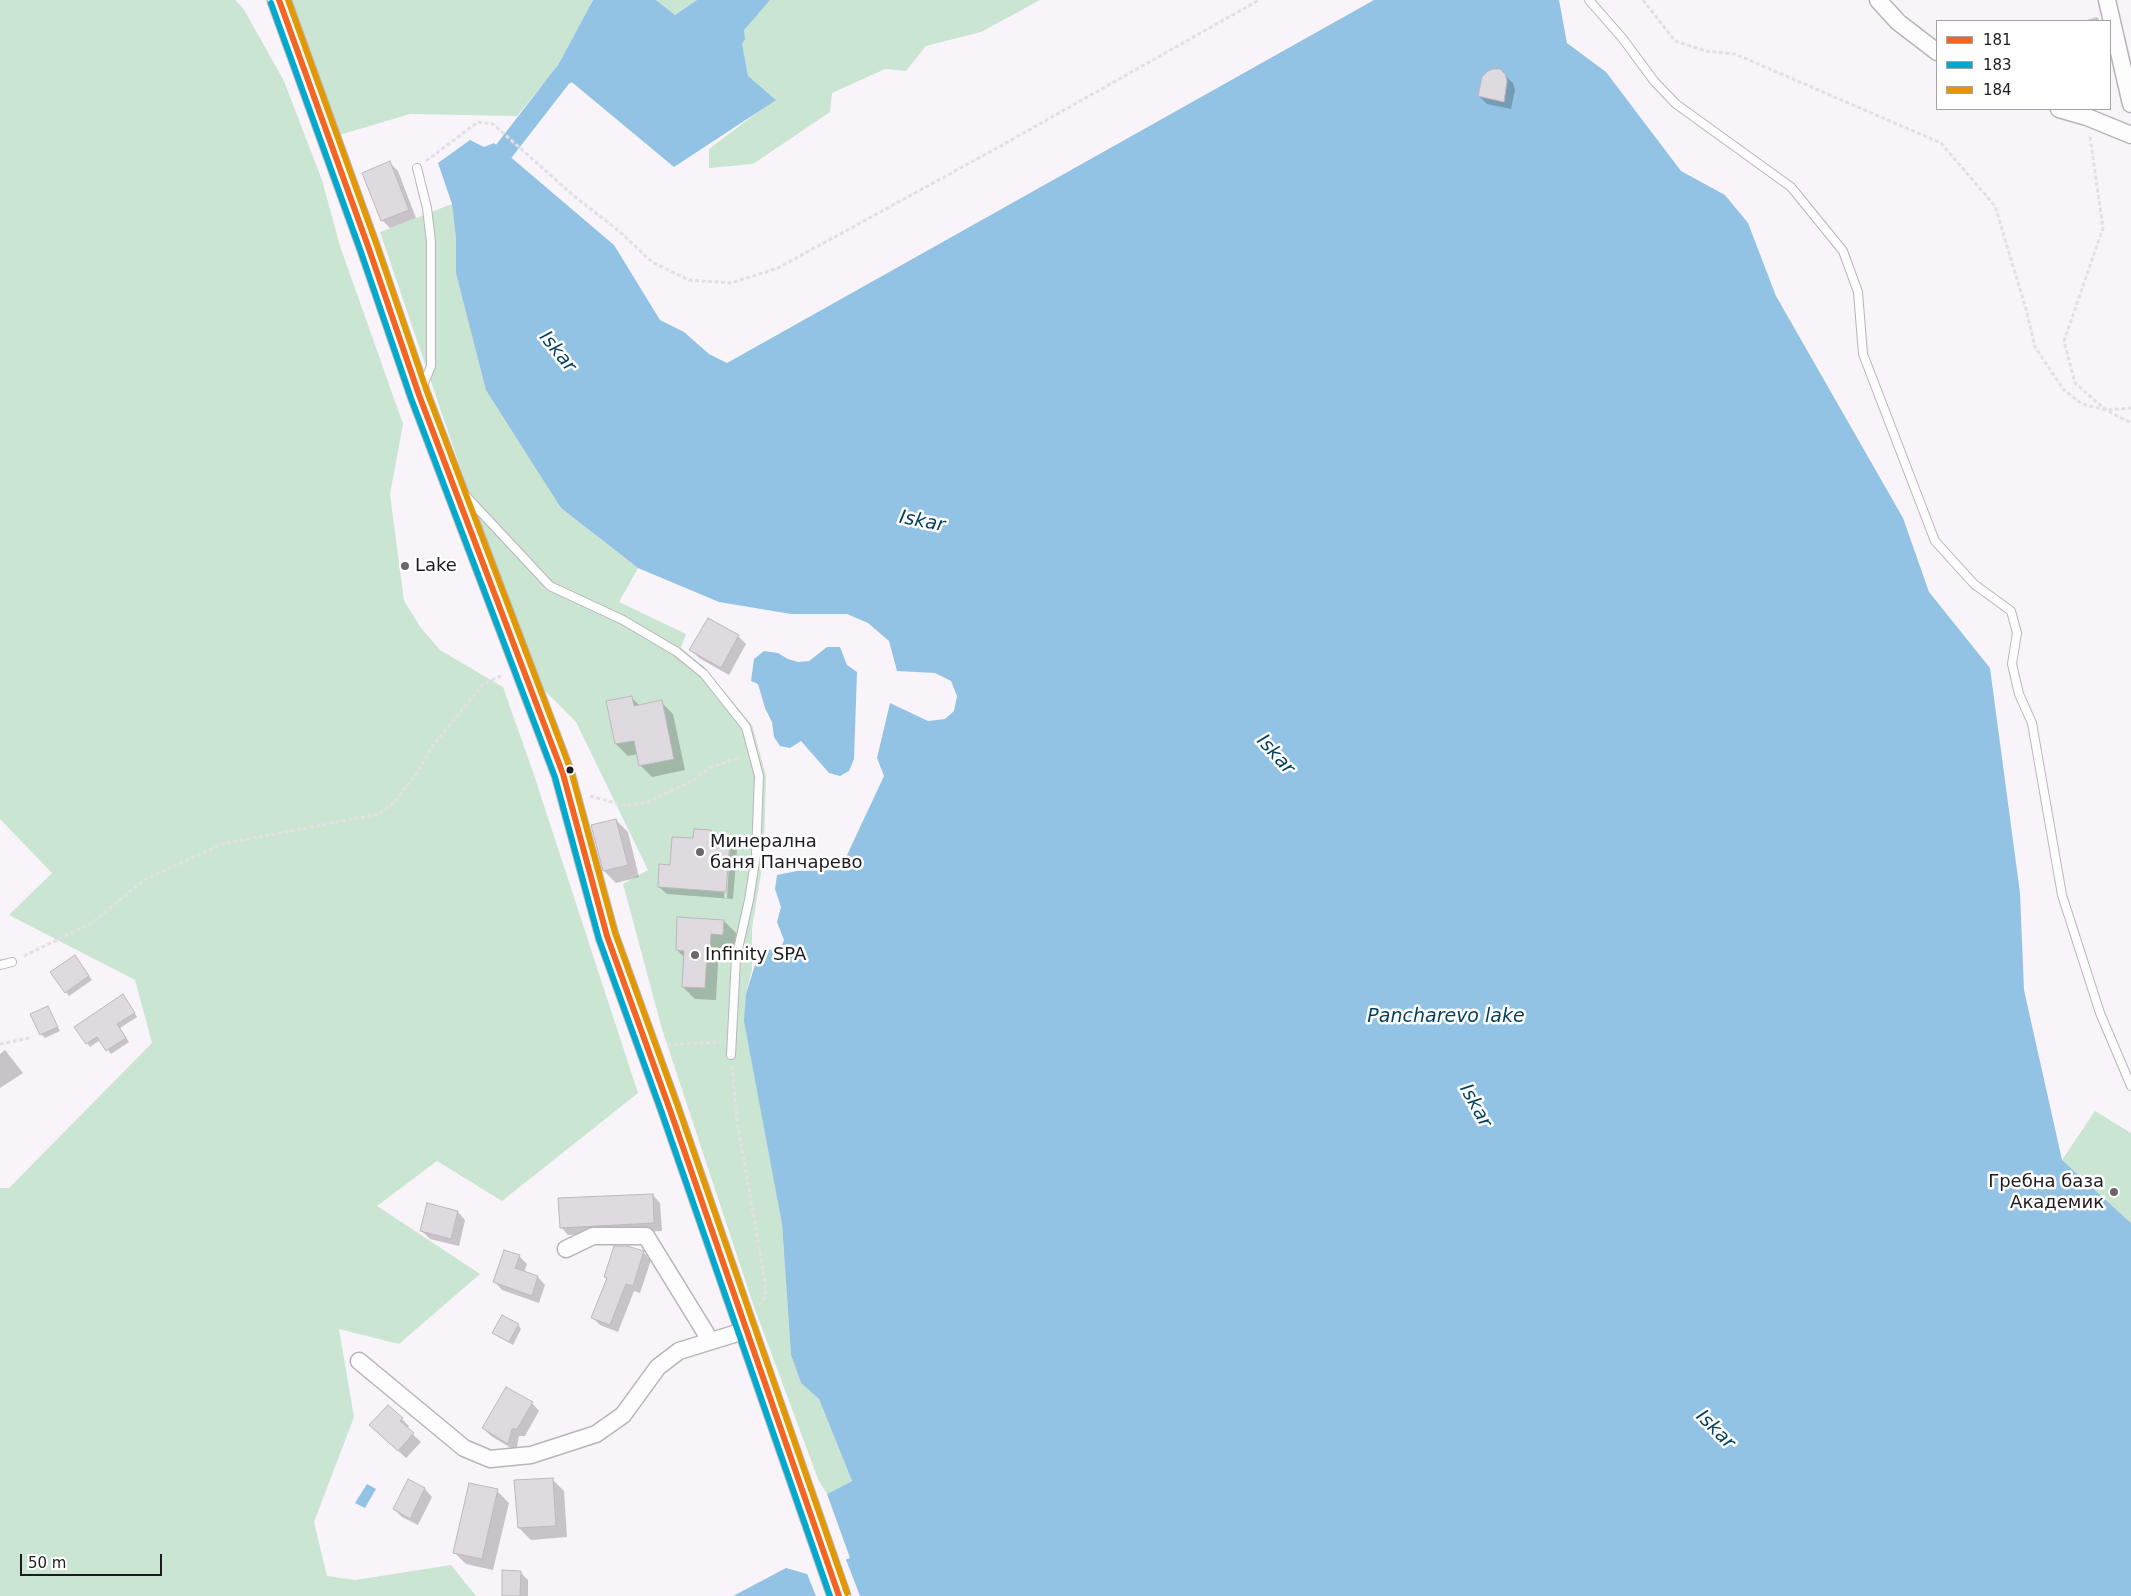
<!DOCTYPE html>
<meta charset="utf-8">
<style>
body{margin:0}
#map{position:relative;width:2131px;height:1596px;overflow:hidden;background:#f9f4fa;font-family:"DejaVu Sans",sans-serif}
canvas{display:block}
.legend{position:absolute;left:1936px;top:20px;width:175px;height:90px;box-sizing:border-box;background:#fff;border:1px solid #a5a3a6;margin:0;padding:6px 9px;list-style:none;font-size:15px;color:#1e1a20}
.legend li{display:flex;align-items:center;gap:10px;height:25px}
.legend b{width:25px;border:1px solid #a5a3a6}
.scale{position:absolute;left:20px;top:1554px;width:142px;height:22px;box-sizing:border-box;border:2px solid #1e1a20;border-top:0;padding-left:6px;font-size:15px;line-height:18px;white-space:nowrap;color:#1e1a20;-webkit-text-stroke:4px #fff;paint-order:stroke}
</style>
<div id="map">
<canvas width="2131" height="1596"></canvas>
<ul class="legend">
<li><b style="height:6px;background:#f26522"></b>181</li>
<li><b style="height:6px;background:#00a9ce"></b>183</li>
<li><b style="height:6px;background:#e19803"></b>184</li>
</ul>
<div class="scale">50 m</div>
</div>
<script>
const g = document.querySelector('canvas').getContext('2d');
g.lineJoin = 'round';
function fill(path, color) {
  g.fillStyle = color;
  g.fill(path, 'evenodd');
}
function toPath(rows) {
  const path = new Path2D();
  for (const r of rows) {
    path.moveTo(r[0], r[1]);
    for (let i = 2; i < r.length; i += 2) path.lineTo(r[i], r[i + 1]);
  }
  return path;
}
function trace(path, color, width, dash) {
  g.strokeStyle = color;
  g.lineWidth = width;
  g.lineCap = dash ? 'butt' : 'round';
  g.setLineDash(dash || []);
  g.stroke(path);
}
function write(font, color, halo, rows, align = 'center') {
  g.font = font + ' "DejaVu Sans",sans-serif';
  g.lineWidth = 5;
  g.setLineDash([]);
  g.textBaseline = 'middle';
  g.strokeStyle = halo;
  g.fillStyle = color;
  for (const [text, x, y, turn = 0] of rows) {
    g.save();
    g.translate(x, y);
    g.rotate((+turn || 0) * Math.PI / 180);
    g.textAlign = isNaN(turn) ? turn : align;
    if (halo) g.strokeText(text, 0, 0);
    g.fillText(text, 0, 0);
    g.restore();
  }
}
fill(toPath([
 [0,0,235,0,243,8,284,81,322,180,340,246,403,424,390,494,404,601,421,628,440,650,503,687,533,772,638,1093,502,1201,437,1161,377,1206,480,1274,399,1344,339,1329,354,1417,314,1522,327,1576,355,1580,451,1565,476,1596,0,1596,0,1188,9,1188,152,1043,135,980,9,915,52,873,0,819],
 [292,0,593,0,556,69,517,116,410,114,339,135],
 [656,0,697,0,675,15],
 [770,0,1040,0,981,32,926,46,906,71,885,69,832,93,830,112,753,164,709,168,709,149,775,99,700,37,762,8],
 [452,204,456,239,456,273,561,508,638,568,619,602,686,634,681,648,704,667,752,725,766,776,765,811,764,855,752,928,752,970,746,994,782,1224,791,1355,801,1383,819,1399,852,1481,827,1494,818,1479,753,1304,662,1029,623,884,648,870,576,722,545,691,502,590,380,232],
 [2095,1111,2131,1133,2131,1223,2062,1160]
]), '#cae5d1');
fill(toPath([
 [593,0,656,0,675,15,697,0,770,0,744,30,745,39,742,44,748,76,776,100,674,167,556,69],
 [1374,0,1559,0,1567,43,1606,72,1681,171,1725,195,1748,223,1776,296,1903,518,1929,592,1990,668,2020,893,2024,990,2062,1160,2131,1223,2131,1596,733,1596,786,1568,807,1574,850,1558,827,1494,852,1481,819,1399,801,1383,791,1355,782,1224,744,1021,746,994,757,958,766,949,780,951,784,940,777,922,781,907,775,889,777,875,797,871,840,870,884,776,877,758,890,703,928,721,945,719,954,711,957,696,951,681,935,673,897,671,889,641,868,623,847,614,791,614,719,602,638,568,561,508,486,390,456,273,456,239,452,204,438,163,470,140,484,147,494,143,614,245,660,320,684,332,709,354,727,363],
 [827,647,840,647,847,665,857,672,854,759,849,771,840,776,829,773,801,741,790,748,780,746,774,737,772,722,765,708,758,684,751,681,754,659,764,651,778,653,788,659,798,662,809,661],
 [367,1484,376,1489,365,1508,355,1503]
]), '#92c3e4');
fill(toPath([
 [845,1557,860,1596,816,1596,806,1571]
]), '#f9f4fa');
fill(toPath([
 [2097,17,2100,21,2083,21],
 [1504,75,1513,83,1515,90,1511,109,1487,104,1479,96],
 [390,163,398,171,416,218,390,228,382,220],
 [708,619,738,636,746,644,729,675,699,658,691,650],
 [632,698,640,706,661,702,673,714,685,770,652,777,640,765,638,754,628,756,616,744],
 [616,820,628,832,639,877,616,883,604,871,592,826],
 [711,831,719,839,719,841,729,842,737,850,733,899,667,894,659,887,671,866,694,840],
 [728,848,730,848,727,898,724,898],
 [724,921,736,933,735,947,723,946,722,962,718,962,716,1000,695,999,683,987,685,958,677,950],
 [78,960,92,980,69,996,66,992],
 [126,1000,137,1017,120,1028,129,1042,111,1054,100,1040,90,1047,76,1027],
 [48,1008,60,1031,45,1038,41,1034],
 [5,1050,23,1073,0,1088,0,1054],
 [653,1195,660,1203,662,1231,568,1235,561,1227],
 [458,1212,465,1220,459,1246,430,1239,422,1231],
 [643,1252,651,1260,640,1293,634,1291,618,1332,600,1325,592,1317,608,1279,605,1277],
 [519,1256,527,1264,524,1273,538,1277,545,1285,539,1303,502,1290,495,1282],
 [518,1325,521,1329,513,1345,493,1333],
 [532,1403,539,1411,525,1436,519,1436,516,1451,491,1436,483,1428],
 [402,1419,409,1426,407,1429,421,1442,406,1458,379,1433],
 [552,1479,564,1491,567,1537,531,1540,519,1528],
 [408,1481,425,1489,432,1497,418,1525,402,1517,394,1509],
 [497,1491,509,1503,493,1570,466,1564,454,1552],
 [520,1572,528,1580,528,1596,503,1596]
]), '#0003');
trace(toPath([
 [504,151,563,75,588,66]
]), '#92c3e4', 20);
const building = toPath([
 [1493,69,1500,69,1505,74,1507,81,1504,102,1478,96,1482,77,1488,71,1493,69],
 [390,161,409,210,381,221,362,173,390,161],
 [708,618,739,635,721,668,689,650,708,618],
 [632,696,634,706,662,700,674,759,639,766,634,741,615,744,606,701,632,696],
 [616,819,628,865,603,871,591,825,616,819],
 [694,829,711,830,711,840,730,841,726,892,658,887,659,864,670,865,672,837,693,838,694,829],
 [677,917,724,920,723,935,711,934,710,951,707,951,705,988,682,987,684,951,676,950,677,917],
 [75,955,89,976,65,993,50,972,75,955],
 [123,994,135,1013,117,1024,126,1038,106,1051,97,1037,86,1044,74,1027,123,994],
 [48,1006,58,1027,40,1035,30,1014,48,1006],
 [653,1194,654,1223,560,1228,558,1198,653,1194],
 [427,1203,458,1211,451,1239,420,1231,427,1203],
 [614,1246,627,1246,644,1251,633,1286,626,1284,610,1325,591,1318,607,1278,604,1277,614,1246],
 [504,1250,520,1255,515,1268,538,1276,532,1296,493,1282,504,1250],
 [502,1315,519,1324,509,1342,492,1333,502,1315],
 [506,1387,533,1402,517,1429,512,1429,508,1444,482,1428,506,1387],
 [388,1405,403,1418,400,1421,414,1433,398,1451,369,1425,388,1405],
 [553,1478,556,1526,518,1528,514,1480,553,1478],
 [408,1479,425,1488,410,1519,393,1509,408,1479],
 [469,1483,498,1489,482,1559,453,1553,469,1483],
 [502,1570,521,1571,520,1596,502,1596,502,1570]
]);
fill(building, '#dfdadf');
trace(building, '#bdb8bd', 1);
const lane = toPath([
 [1589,0,1623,39,1654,81,1676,104,1791,187,1843,251,1858,292,1863,354,1935,541,1974,584,2011,611,2017,633,2012,664,2019,694,2032,723,2062,895,2100,1013,2131,1086],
 [417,168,427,208,431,242,431,366,422,388],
 [465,495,550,586,623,620,677,652,704,674,746,727,759,776,756,855,749,900,736,958,731,1055],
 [0,965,12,962]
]);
const street = toPath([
 [1878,0,1898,22,1937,52],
 [2107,0,2131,104],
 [2059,109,2087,117,2131,135],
 [566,1249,593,1236,646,1236,710,1340],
 [359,1361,464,1448,490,1459,531,1455,596,1434,623,1415,658,1367,679,1351,747,1330]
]);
const secondary = toPath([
 [279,0,369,249,419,395,563,774,607,936,670,1110,839,1596]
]);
trace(lane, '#b9b4ba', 10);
trace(street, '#b9b4ba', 19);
trace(secondary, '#b9b4ba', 25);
trace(toPath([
 [1643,0,1675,41,1706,51,1735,54,1941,143,1995,206,2026,309,2035,347,2064,390,2082,404,2106,410,2131,408],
 [2090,137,2103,228,2064,341,2075,383,2106,410,2131,423],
 [426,161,478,122,493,124,574,196,619,231,652,262,689,280,731,283,778,268,997,148,1259,0],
 [590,796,627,806,648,802,692,781,710,768,728,761,741,758],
 [24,956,92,923,144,880,222,844,379,814,394,802,417,773,432,747,483,684,503,675],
 [0,1044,29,1038],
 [667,1045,721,1042],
 [732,1066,737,1121,764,1276,766,1295,759,1305]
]), '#e2e0e2', 3, [4, 2.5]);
trace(lane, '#fefdfe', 8);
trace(street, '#fefdfe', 16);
trace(secondary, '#fefdfe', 22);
trace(toPath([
 [279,0,369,249,419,395,563,774,607,936,670,1110,839,1596]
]), '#f26522', 6);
trace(toPath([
 [271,3,361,252,411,398,555,777,599,939,662,1113,830,1596]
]), '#00a9ce', 6);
trace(toPath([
 [288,0,377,246,427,392,571,771,615,933,678,1107,847,1593]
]), '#e19803', 6);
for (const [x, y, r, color] of [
 [405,566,5,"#6b666c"],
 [570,770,4.5,"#1e1a20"],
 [700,852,5,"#6b666c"],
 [695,955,5,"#6b666c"],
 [2114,1192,5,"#6b666c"]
]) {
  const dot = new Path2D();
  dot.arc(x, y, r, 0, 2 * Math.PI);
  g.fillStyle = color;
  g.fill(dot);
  trace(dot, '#fff', 2);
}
write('18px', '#1e1a20', '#fff', [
 ["Lake",415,566],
 ["Минерална",710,842],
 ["баня Панчарево",710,863],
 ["Infinity SPA",705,955],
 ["Гребна база",2104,1182,"right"],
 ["Академик",2104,1203,"right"]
], 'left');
write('italic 19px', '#013f5d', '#fff', [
 ["Iskar",557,352,51],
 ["Iskar",922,522,11],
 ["Iskar",1275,755,48],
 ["Pancharevo lake",1446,1017],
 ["Iskar",1475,1106,61],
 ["Iskar",1715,1430,45]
]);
</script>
